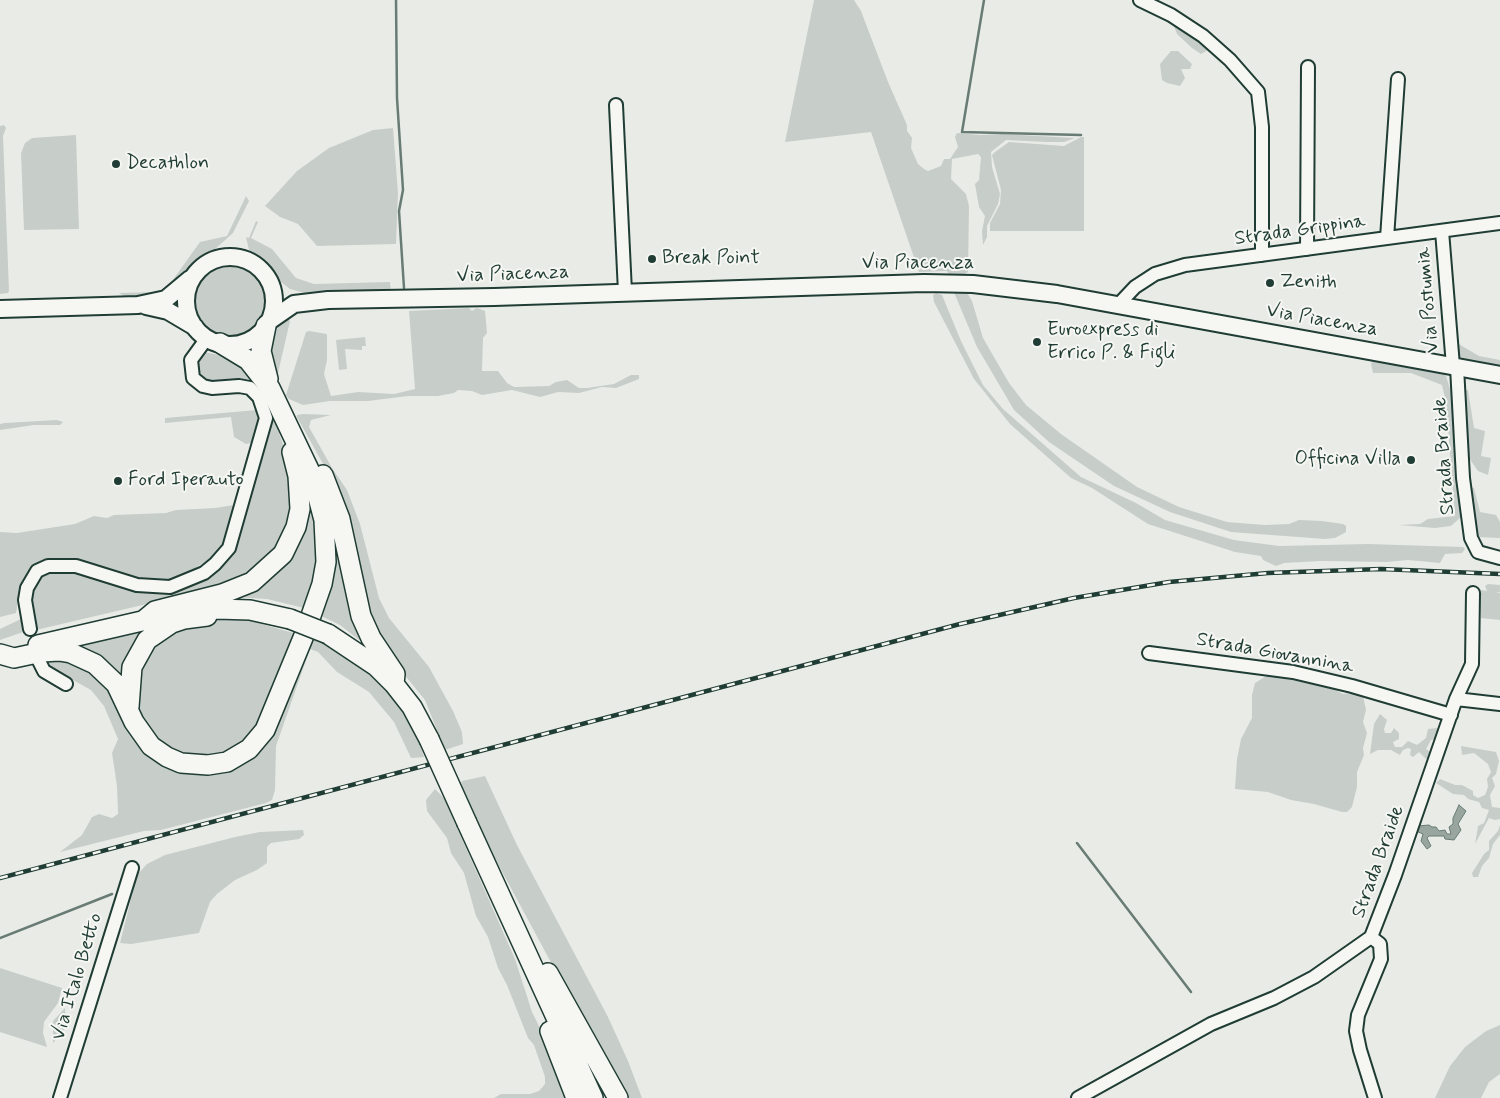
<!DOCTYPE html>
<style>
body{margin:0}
canvas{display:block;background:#e9ebe7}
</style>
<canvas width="1500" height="1098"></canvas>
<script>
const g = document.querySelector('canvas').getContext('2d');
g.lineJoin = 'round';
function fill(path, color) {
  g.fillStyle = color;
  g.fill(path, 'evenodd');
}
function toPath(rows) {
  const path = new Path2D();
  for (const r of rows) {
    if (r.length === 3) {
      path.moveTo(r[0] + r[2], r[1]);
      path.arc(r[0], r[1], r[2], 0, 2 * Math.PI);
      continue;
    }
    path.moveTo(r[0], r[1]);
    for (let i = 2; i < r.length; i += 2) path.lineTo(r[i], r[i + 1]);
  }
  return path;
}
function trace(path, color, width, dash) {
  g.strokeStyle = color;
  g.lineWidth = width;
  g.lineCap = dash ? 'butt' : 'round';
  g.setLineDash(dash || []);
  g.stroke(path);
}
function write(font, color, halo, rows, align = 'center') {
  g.font = font + ' Mynerve,sans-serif';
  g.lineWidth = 4;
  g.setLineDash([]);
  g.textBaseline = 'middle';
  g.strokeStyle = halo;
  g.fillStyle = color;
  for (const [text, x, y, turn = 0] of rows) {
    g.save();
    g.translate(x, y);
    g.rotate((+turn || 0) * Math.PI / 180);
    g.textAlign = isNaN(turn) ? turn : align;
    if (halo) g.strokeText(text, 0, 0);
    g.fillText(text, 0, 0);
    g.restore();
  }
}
fill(toPath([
 [814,0,854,0,861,11,888,82,907,125,907,131,912,138,911,148,918,164,924,169,928,171,941,166,944,159,950,159,958,147,955,137,957,133,980,135,1002,134,1075,138,1064,142,1047,142,1006,140,991,152,992,167,1000,194,998,204,987,226,987,237,983,245,982,231,985,216,979,207,975,184,979,180,981,157,978,154,952,159,951,179,966,194,969,206,968,272,963,275,949,275,947,271,919,272,871,132,785,142],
 [1173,24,1197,38,1208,47,1208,50,1201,54,1192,48,1177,34],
 [1171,51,1178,51,1192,64,1190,69,1181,69,1185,78,1180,86,1167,83,1162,80,1160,64],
 [4,125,6,128,3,136,9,291,8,293,0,294,0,126],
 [393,128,398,193,396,244,317,246,298,224,280,217,265,206,297,171,329,148,373,130],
 [76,135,79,229,24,230,21,153,25,143,32,138],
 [1081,137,1084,137,1084,231,990,231,990,223,1000,204,1001,190,992,155,995,152,1009,142,1064,146],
 [246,196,249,201,233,233,214,250,205,253,191,264,179,282,160,296,128,298,119,293,158,292,164,289,172,281,200,242,227,236],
 [256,221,258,222,251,238,272,249,296,278,314,284,390,282,391,292,308,294,290,289,281,282,270,267,249,250,246,237,249,238],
 [230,300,40],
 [953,290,966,291,972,301,983,338,1009,383,1026,405,1061,434,1137,487,1179,507,1227,522,1265,525,1289,524,1299,520,1322,521,1343,524,1346,526,1346,532,1335,538,1325,539,1231,532,1170,512,1114,486,1049,442,1014,410,977,347],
 [936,293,942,295,961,341,983,385,1003,409,1081,477,1136,503,1165,520,1234,540,1279,546,1368,544,1463,547,1465,549,1462,553,1445,554,1440,563,1408,560,1387,562,1321,561,1284,563,1276,566,1263,560,1261,556,1235,552,1148,524,1092,488,1071,478,1010,424,974,379,934,302,933,295],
 [469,308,472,311,477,308,485,311,487,333,483,338,482,371,498,371,507,383,514,387,549,386,556,382,567,380,579,388,587,388,614,384,631,375,639,375,639,379,616,388,602,387,579,393,558,392,540,397,512,390,482,395,472,391,458,390,454,393,438,396,408,396,368,401,330,401,303,405,289,399,286,395,306,332,309,331,327,334,327,360,324,374,331,396,358,392,394,394,415,389,409,311],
 [286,315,290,321,275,386,269,341],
 [365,337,366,346,362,346,362,350,345,349,347,369,339,370,336,340],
 [1457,343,1479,356,1500,360,1500,367,1470,364,1453,358],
 [204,352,239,359,253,381,246,379,208,382,197,375,195,364],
 [1373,360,1440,372,1446,376,1452,395,1463,509,1460,518,1451,526,1435,528,1399,525,1420,524,1428,519,1455,516,1446,402,1442,385,1411,373,1373,373,1371,364],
 [1464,390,1468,390,1474,428,1485,431,1481,456,1491,458,1488,475,1478,471,1469,458],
 [257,410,262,420,255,442,246,444,234,437,231,417,165,423,165,418],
 [303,414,331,415,311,420,309,427,332,468,347,490,360,524,379,598,389,618,429,667,453,711,462,732,463,744,445,750,425,700,377,641,333,482,297,417,297,415],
 [273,415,295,480,296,498,285,541,250,575,215,588,36,630,31,592,36,581,47,572,59,570,81,573,152,593,169,592,215,570,268,438],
 [57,420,63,422,60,425,34,425,0,430,0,424,5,423],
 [304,482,317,524,318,570,308,609,267,599,235,597,270,577],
 [1470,487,1474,488,1480,512,1496,515,1500,522,1500,538,1477,537],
 [234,505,237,507,229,539,219,553,181,577,154,584,68,559,54,558,38,564,27,573,20,588,16,613,0,617,0,532,17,533,75,524,94,516,107,518,114,515,166,513,176,510,215,508],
 [332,526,376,653,340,625,321,616],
 [1488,584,1500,585,1500,592,1496,593,1500,593,1500,620,1481,618,1480,590,1487,591,1485,586],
 [23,618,26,631,0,640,0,629],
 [224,618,251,621,297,634,253,736,230,752,216,756,183,753,167,747,153,734,138,713,135,683,148,646,200,619],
 [149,625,139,637,122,678,75,646,75,644],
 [312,639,339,650,381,680,402,705,415,729,424,757,411,758,394,722,369,692,337,672,318,652,310,649,276,746,275,790,272,800,266,803,161,830,144,831,60,852,82,835,92,817,99,814,112,818,118,814,117,786,112,753,118,739,104,706,91,690,49,667,45,657,74,659,99,675,152,755,237,764],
 [1268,675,1306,683,1320,682,1343,694,1358,692,1363,696,1366,710,1363,722,1367,733,1363,748,1364,755,1357,772,1357,787,1352,807,1347,812,1342,812,1314,804,1291,800,1268,792,1235,789,1237,759,1241,739,1252,718,1252,695,1255,683],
 [1380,714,1387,720,1384,729,1385,733,1391,733,1394,728,1399,733,1399,739,1393,742,1395,747,1402,747,1408,741,1417,745,1426,738,1428,729,1437,728,1440,732,1438,738,1431,740,1426,749,1433,754,1426,759,1419,752,1413,757,1410,755,1411,749,1408,748,1403,750,1400,755,1391,750,1378,750,1370,754,1374,724],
 [1461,746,1496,752,1499,761,1496,774,1492,778,1495,786,1490,795,1492,807,1500,808,1500,819,1495,820,1489,818,1475,844,1478,826,1484,823,1489,810,1482,808,1479,802,1468,799,1464,795,1453,794,1436,783,1440,779,1455,785,1462,785,1473,791,1473,795,1478,798,1485,795,1488,787,1487,779,1491,772,1488,764,1474,753,1462,755],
 [485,776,517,845,608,1017,628,1061,642,1098,624,1098,491,851,461,784,462,781],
 [435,789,444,798,515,959,532,1012,542,1032,566,1098,494,1098,501,1094,530,1094,539,1091,545,1084,545,1077,534,1045,528,1038,507,985,498,968,488,937,476,916,464,873,451,853,447,838,427,811,426,800],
 [1500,825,1500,835,1493,844,1489,858,1482,866,1478,877,1473,877,1472,873,1484,854,1489,850,1489,841,1498,831],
 [303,830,304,835,299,839,271,843,267,847,267,863,257,870,235,880,217,894,210,902,199,933,131,944,120,943,137,875,147,864,165,855,235,837,260,832],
 [0,968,62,988,58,1003,44,1022,43,1033,47,1047,0,1032],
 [65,1008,66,1027,53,1043,53,1021],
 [1500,1025,1500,1074,1489,1082,1481,1098,1435,1098,1450,1066,1465,1047,1486,1031]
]), '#c7cec9');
const water = toPath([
 [1459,805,1466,811,1458,824,1461,830,1454,840,1445,839,1444,836,1429,836,1427,838,1431,846,1427,849,1421,841,1423,834,1416,831,1418,826,1429,825,1432,827,1436,827,1439,831,1445,830,1447,834,1451,834,1449,827,1453,824,1453,818,1459,805]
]);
fill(water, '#99a6a0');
trace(water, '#687c75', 1);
trace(toPath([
 [396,0,397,98,403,190,399,211,404,288],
 [984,0,962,132,1081,135],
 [1077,843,1191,992],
 [0,938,112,894]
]), '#687c75', 2.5);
const minor = toPath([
 [1140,0,1171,15,1203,36,1230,60,1258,92,1262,127,1262,255],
 [616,105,625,292],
 [1442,231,1453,366],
 [1387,238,1398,79],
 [1307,249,1308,67],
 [1118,305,1135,287,1155,274,1185,265,1500,223],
 [1457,367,1463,478,1471,538,1478,552,1500,558],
 [30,629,25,600,27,588,37,571,48,566,76,566,137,585,170,587,204,573,215,564,229,548,266,418,259,397,250,388,239,386,212,388,203,386,193,378,191,360,207,338],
 [1149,653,1293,672,1352,686,1451,715],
 [36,655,44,671,66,684],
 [1456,699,1500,704],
 [1371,937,1380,944,1381,959,1358,1015,1356,1031,1360,1050,1375,1098],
 [60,1098,132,868],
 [1078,1098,1211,1024,1274,998,1314,977,1371,937,1395,875,1456,699,1472,664,1473,593]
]);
const major = toPath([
 [230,301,44],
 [146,306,168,311,195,327],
 [0,309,138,305,166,299,190,279],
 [268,322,294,304,328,300,494,297,924,283,973,284,1057,294,1500,375]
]);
const highway = toPath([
 [266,326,261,351,268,379],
 [323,475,340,519,361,616,371,638,395,674,394,684],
 [192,611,217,609,250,610,290,619],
 [143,621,155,611,222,594,252,582,283,554,296,527,300,509,298,476,292,452],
 [328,634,376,666,394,684,412,707,429,739],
 [38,645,155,618],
 [0,654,14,658,42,652,59,651,71,653,95,664,116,684,134,722,151,746,167,757,181,763,208,765,227,762,249,749,265,730,305,633,322,584,326,562,324,520,313,478,270,388,248,360,220,343],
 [129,707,132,667,147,640,172,623,184,619,207,616],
 [467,823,593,1098],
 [548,973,618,1098],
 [550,1031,576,1098]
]);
trace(minor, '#1f3d34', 16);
trace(major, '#1f3d34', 20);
trace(highway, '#1f3d34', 22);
trace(minor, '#f6f6f2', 12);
trace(major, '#f6f6f2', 16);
trace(highway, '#f6f6f2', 19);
const rail = toPath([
 [0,878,960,624,1074,598,1169,582,1268,573,1381,569,1500,574]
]);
trace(rail, '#1f3d34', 4.5);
trace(rail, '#f6f6f2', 2.5, [8]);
const highwayBridge = toPath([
 [290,619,328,634],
 [429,739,467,823]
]);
trace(highwayBridge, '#1f3d34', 22, []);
trace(highwayBridge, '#f6f6f2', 19);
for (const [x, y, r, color] of [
 [116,164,5,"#1f3d34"],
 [652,259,5,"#1f3d34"],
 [1270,283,5,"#1f3d34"],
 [1037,342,5,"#1f3d34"],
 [1411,460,5,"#1f3d34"],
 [118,481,5,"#1f3d34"]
]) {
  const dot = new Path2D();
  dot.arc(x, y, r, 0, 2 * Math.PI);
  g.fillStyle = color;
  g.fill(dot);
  trace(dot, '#f6f6f2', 2);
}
write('20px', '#1f3d34', '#f6f6f2', [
 ["Decathlon",126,164],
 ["Break Point",662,259],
 ["Zenith",1280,283],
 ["Euroexpress di",1047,331],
 ["Errico P. & Figli",1047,354],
 ["Officina Villa",1401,460,"right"],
 ["Ford Iperauto",128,481]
], 'left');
write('20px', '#1f3d34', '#f6f6f2', [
 ["Strada Grippina",1300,231,-8],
 ["Via Piacenza",918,264],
 ["Via Piacenza",513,275,-2],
 ["Via Postumia",1429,300,-95],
 ["Via Piacenza",1322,321,10],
 ["Strada Braide",1445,456,-94],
 ["Strada Giovannina",1275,654,10],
 ["Strada Braide",1379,862,-70],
 ["Via Italo Betto",78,977,-73]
]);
</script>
